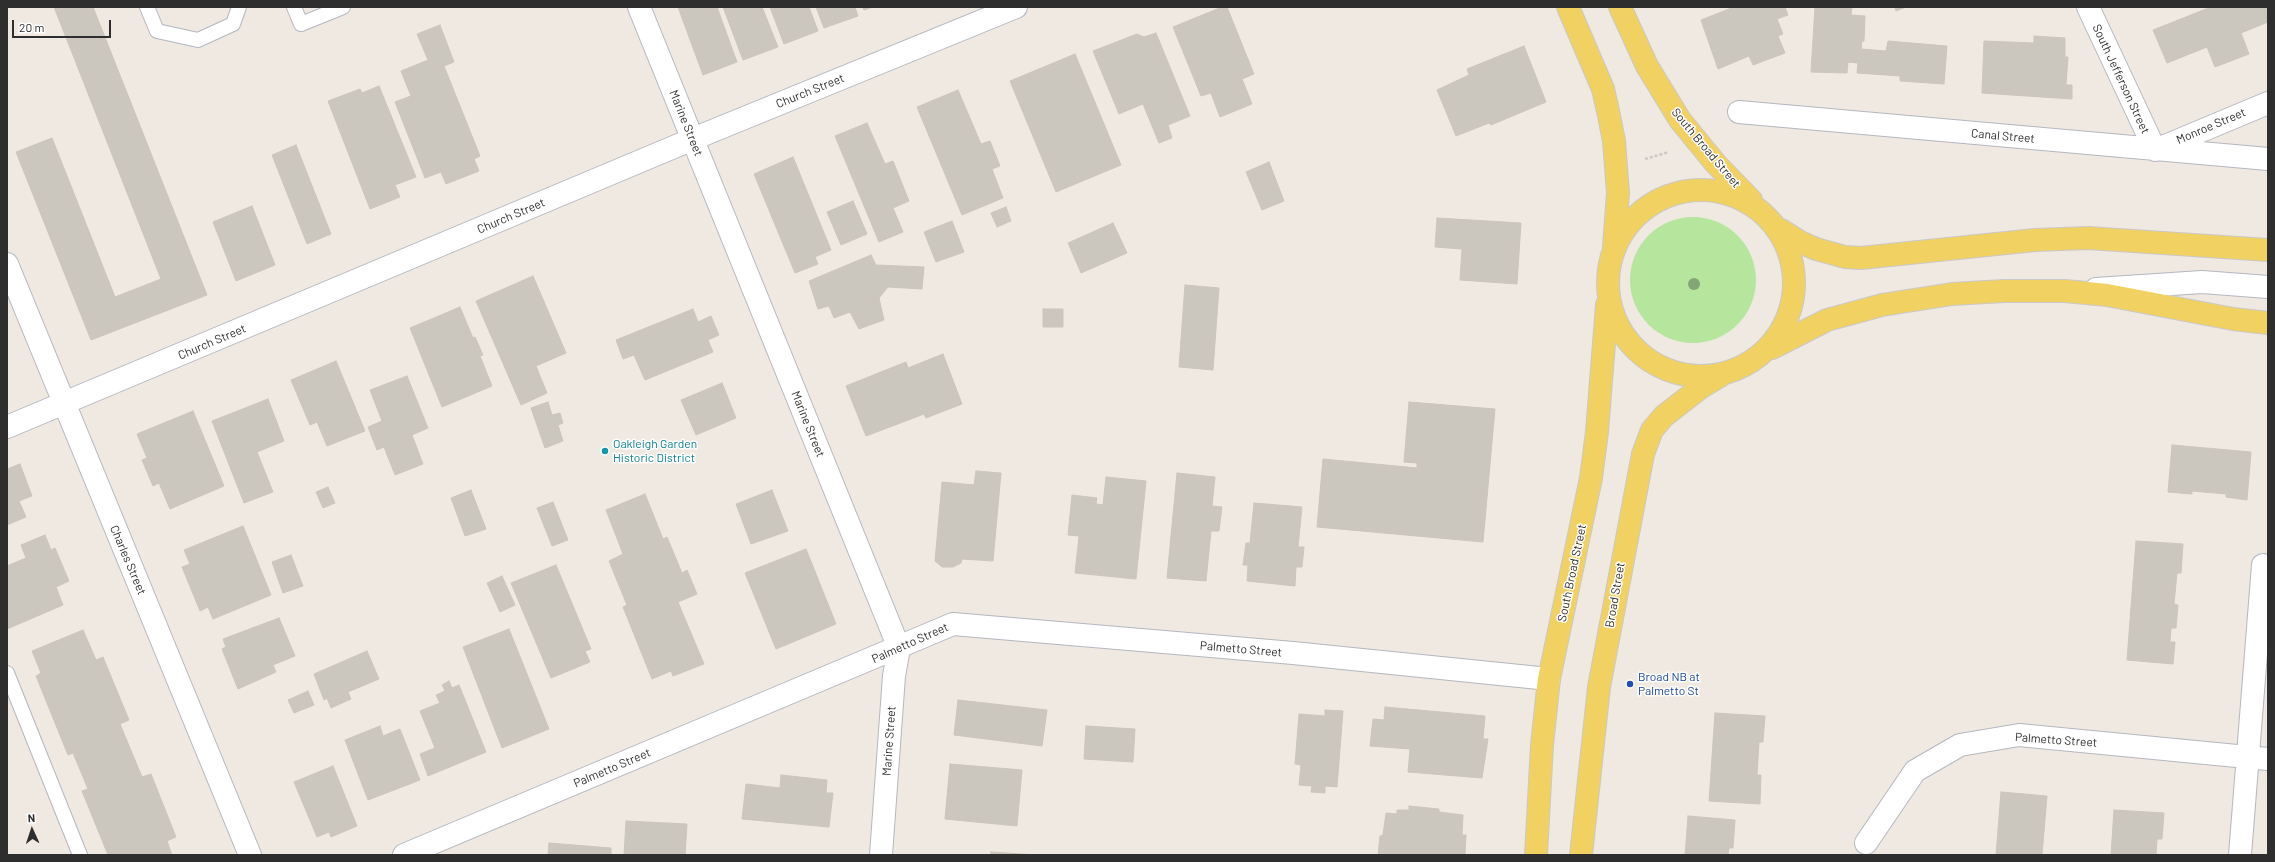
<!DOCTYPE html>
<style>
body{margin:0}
#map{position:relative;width:2275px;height:862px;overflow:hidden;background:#efe9e1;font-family:Barlow,sans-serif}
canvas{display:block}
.frame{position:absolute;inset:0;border:8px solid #2e2e2e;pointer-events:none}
.north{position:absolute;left:12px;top:810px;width:40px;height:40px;-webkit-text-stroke:3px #fff;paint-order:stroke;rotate:357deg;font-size:11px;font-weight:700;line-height:16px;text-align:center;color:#2e2e2e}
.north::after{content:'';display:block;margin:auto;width:14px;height:18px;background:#2e2e2e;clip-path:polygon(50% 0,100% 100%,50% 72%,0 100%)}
.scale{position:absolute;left:12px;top:20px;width:99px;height:18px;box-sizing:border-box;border:2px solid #2e2e2e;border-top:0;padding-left:5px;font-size:12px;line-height:14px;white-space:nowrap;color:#2e2e2e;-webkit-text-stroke:3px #fff;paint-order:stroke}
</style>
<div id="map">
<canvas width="2275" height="862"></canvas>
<div class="frame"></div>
<div class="north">N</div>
<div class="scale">20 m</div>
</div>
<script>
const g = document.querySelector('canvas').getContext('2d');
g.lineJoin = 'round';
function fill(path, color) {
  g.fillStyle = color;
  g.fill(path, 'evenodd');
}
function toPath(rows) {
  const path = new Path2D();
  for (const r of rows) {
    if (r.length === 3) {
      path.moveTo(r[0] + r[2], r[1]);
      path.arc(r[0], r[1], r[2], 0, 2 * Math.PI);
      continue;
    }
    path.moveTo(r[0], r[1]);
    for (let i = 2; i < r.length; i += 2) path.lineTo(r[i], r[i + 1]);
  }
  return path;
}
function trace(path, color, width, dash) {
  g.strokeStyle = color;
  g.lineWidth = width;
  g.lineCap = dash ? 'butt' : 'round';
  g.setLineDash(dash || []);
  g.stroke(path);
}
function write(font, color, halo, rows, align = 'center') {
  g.font = font + ' Barlow,sans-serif';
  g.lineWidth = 3;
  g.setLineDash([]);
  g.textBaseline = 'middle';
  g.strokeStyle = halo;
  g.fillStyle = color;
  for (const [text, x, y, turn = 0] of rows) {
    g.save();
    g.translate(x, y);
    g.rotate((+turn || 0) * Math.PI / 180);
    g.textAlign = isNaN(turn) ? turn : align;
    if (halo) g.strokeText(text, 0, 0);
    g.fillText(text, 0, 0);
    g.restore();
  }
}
fill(toPath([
 [1693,280,63]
]), '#b6e59e');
const building = toPath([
 [54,7,93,7,207,295,91,340,16,152,52,138,115,297,161,279,54,7],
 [678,7,717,7,737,62,703,75,678,7],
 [723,7,762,7,778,47,743,60,723,7],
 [770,7,809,7,818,31,784,44,770,7],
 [816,7,855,7,858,16,824,28,816,7],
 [862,7,873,7,864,10,862,7],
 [1222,7,1227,7,1254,74,1242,79,1252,104,1220,117,1211,93,1201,96,1173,27,1222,7],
 [1734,7,1785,7,1788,15,1777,19,1783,34,1778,36,1785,53,1753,65,1749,56,1718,69,1701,20,1734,7],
 [1815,7,1852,7,1851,15,1865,16,1864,41,1862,41,1861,49,1886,51,1888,41,1947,46,1944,84,1900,81,1900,76,1857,73,1858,63,1848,62,1847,73,1811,72,1815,7],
 [1895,7,1906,7,1896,11,1895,7],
 [2211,7,2268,7,2268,22,2241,33,2249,54,2215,67,2207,47,2167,63,2153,30,2211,7],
 [440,25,454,62,444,66,480,156,474,159,479,171,446,184,441,172,425,178,395,102,411,96,401,71,428,60,417,34,440,25],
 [1156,33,1190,116,1168,125,1172,138,1159,143,1143,104,1119,114,1093,51,1137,34,1144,37,1156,33],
 [2034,36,2065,38,2065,57,2068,57,2066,85,2072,85,2072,99,1982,93,1984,41,2034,43,2034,36],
 [1524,46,1546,102,1491,125,1489,123,1456,136,1437,90,1469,75,1467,69,1524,46],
 [1075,54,1121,165,1056,192,1010,81,1075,54],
 [379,86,416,177,395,185,400,197,370,209,328,101,360,89,362,93,379,86],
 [958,90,981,144,990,141,1000,166,992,169,1003,198,962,215,917,107,958,90],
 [867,123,885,164,893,161,909,201,893,208,903,232,879,242,835,136,867,123],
 [296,145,331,234,307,244,272,155,296,145],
 [793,157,831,250,815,257,818,264,795,273,754,174,793,157],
 [1269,162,1284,201,1262,210,1246,172,1269,162],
 [853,201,867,234,841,245,827,212,853,201],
 [252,206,275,265,236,281,213,222,252,206],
 [1006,207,1011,221,997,227,991,213,1006,207],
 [1437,218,1521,223,1517,284,1460,280,1462,249,1435,247,1437,218],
 [952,221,964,252,936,262,924,232,952,221],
 [1113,223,1127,253,1081,273,1068,243,1113,223],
 [871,255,876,265,924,267,922,289,888,287,879,298,884,320,859,329,850,312,834,318,829,306,818,309,809,281,871,255],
 [533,276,566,353,536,366,547,393,521,405,476,301,533,276],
 [1185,285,1219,288,1213,370,1179,367,1185,285],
 [460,307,473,338,475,337,483,355,480,356,492,386,442,407,410,328,460,307],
 [693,309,698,322,711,316,719,335,708,340,713,352,645,380,634,355,623,359,616,340,693,309],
 [1043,309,1063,309,1063,327,1043,327,1043,309],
 [943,354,962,404,926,418,924,414,866,436,846,386,906,362,908,368,943,354],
 [336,361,365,431,327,446,317,422,310,425,291,380,336,361],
 [407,376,428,428,412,435,423,464,395,475,384,447,377,450,368,427,382,421,370,390,407,376],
 [722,383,736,418,696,435,681,400,722,383],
 [268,399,284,441,257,452,273,492,244,503,212,421,268,399],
 [548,402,552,415,560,413,563,423,558,425,563,441,545,448,531,408,548,402],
 [1409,402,1495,409,1483,542,1317,527,1323,459,1417,468,1417,463,1404,462,1409,402],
 [193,411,224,486,170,509,159,483,153,486,142,460,147,458,137,434,193,411],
 [2172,445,2251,452,2247,500,2226,497,2226,494,2192,491,2192,494,2168,492,2172,445],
 [20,464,32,496,19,501,26,517,7,525,7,469,20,464],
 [976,471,1001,473,993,561,962,559,961,563,953,567,942,567,935,561,942,482,974,485,976,471],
 [1177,473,1215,477,1212,506,1222,507,1219,531,1211,531,1206,581,1167,578,1177,473],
 [1106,477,1146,481,1136,579,1075,573,1079,536,1068,535,1072,495,1097,498,1096,504,1103,505,1106,477],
 [328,487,335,503,323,508,316,492,328,487],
 [471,490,486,529,465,536,451,498,471,490],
 [772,490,788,531,751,544,736,504,772,490],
 [645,494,663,539,667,537,682,573,687,570,697,594,678,602,704,664,673,676,671,671,652,679,623,607,627,605,609,561,623,554,606,510,645,494],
 [553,502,568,540,552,546,537,508,553,502],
 [1254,503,1302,507,1298,547,1304,547,1302,567,1296,567,1295,586,1247,581,1248,565,1243,565,1246,543,1250,543,1254,503],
 [243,526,271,595,213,619,208,607,200,611,182,567,190,564,184,550,243,526],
 [45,535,51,550,55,548,69,581,56,587,63,605,7,629,7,566,26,558,21,545,45,535],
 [2136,541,2183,544,2181,573,2177,573,2174,604,2178,605,2176,628,2171,628,2170,642,2175,642,2173,664,2127,660,2136,541],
 [806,549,836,624,776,649,745,573,806,549],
 [291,555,303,586,283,593,272,562,291,555],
 [556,565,591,649,585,651,590,662,551,678,511,583,556,565],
 [502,576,515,605,500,612,487,583,502,576],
 [279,618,295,656,273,665,276,672,238,689,222,649,226,647,223,639,279,618],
 [509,629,549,729,502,748,463,647,509,629],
 [83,630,96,660,103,657,129,720,120,724,142,777,151,774,176,837,167,841,172,855,108,855,82,791,88,789,73,753,68,755,36,676,41,673,32,651,83,630],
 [367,651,379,679,348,692,351,699,331,708,327,698,324,700,314,674,367,651],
 [449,681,452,688,459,685,486,752,428,776,420,754,435,748,420,711,440,703,436,695,445,691,442,685,449,681],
 [308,691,314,705,294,713,288,700,308,691],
 [958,700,1047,710,1042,746,954,735,958,700],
 [1385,707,1485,716,1483,739,1488,739,1482,778,1408,772,1410,749,1370,746,1373,719,1384,720,1385,707],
 [1325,710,1343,711,1337,787,1325,786,1325,793,1311,792,1312,786,1299,785,1301,765,1295,764,1299,714,1325,716,1325,710],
 [1715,713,1765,716,1763,742,1759,742,1757,775,1761,775,1760,804,1709,801,1715,713],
 [380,726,383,736,400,729,420,780,368,800,345,740,380,726],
 [1086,726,1135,729,1133,762,1084,759,1086,726],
 [950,764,1022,770,1017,826,945,819,950,764],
 [333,766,357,826,331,837,329,832,317,837,294,782,333,766],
 [781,775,827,780,826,793,833,793,829,827,742,819,746,784,780,788,781,775],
 [2001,792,2047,796,2042,855,1996,855,2001,792],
 [1409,806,1439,809,1439,812,1463,815,1462,835,1466,835,1465,855,1378,855,1380,836,1383,835,1386,813,1397,814,1397,810,1409,810,1409,806],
 [2114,810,2164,813,2162,839,2157,839,2156,855,2111,855,2114,810],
 [1688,816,1735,820,1733,848,1729,848,1728,855,1685,855,1688,816],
 [626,821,687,824,685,855,624,855,626,821],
 [549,843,611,848,611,855,548,855,549,843],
 [991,852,1038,855,991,855,991,852]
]);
fill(building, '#cbc7bf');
trace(building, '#cbc5ba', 1);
const service = toPath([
 [147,7,157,31,198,40,233,24,239,7],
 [294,7,301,24,343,7],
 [7,673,80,855]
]);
const minor = toPath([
 [639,7,899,648,894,676,881,855],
 [2088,7,2155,150],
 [1739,112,2268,159],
 [2158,149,2268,103],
 [7,264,250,855],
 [2096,289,2202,282,2268,287],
 [7,427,693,139,1016,7],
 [1866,843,1915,771,1960,745,2019,735,2268,759],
 [404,855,953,624,1293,653,1549,679],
 [2240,855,2263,565]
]);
const primary = toPath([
 [1568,7,1603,89,1608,111,1614,141,1618,193,1614,247],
 [1620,7,1647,66,1680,120,1716,164,1751,200],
 [1701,283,93],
 [1781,230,1800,242,1816,249,1845,257,1861,258,2035,240,2088,238,2268,250],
 [1772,348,1827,320,1882,305,1952,294,2004,291,2065,291,2107,295,2233,319,2268,323],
 [1536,855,1542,745,1549,679,1591,478,1597,432,1607,305],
 [1581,855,1599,687,1643,454,1652,430,1664,416,1700,388,1720,376]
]);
trace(service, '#b4b7c1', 16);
trace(minor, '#b4b7c1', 24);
trace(primary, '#c9c9c9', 24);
trace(toPath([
 [1645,159,1669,152]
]), '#c9c9c9', 2.5, [3, 2]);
trace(service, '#fff', 14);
trace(minor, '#fff', 22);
trace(primary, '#f2d163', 22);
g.fillStyle = '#84a574';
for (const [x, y] of [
 [1694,284]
]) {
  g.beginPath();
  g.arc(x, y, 6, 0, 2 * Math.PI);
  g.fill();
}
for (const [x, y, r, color] of [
 [605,451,4,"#0f9aa8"],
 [1630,684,4,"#1a4fb4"]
]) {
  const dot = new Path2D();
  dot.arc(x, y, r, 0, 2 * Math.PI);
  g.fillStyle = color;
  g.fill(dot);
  trace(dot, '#fff', 1.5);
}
write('12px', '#2e2e2e', '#fff', [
 ["South Jefferson Street",2121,79,65],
 ["Church Street",810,91,-22],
 ["Marine Street",686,123,68],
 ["Monroe Street",2211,126,-23],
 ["Canal Street",2003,136,5],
 ["South Broad Street",1706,148,50],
 ["Church Street",511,216,-23],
 ["Church Street",212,342,-23],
 ["Marine Street",808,424,68],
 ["Charles Street",128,560,67],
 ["South Broad Street",1572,573,-78],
 ["Broad Street",1615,595,-80],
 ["Palmetto Street",910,643,-24],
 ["Palmetto Street",1241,649,5],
 ["Palmetto Street",2056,740,4],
 ["Marine Street",889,741,-86],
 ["Palmetto Street",612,768,-23]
]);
write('12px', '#0d838f', '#fff', [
 ["Oakleigh Garden",613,444],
 ["Historic District",613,458]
], 'left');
write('12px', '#164399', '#fff', [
 ["Broad NB at",1638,677],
 ["Palmetto St",1638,691]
], 'left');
</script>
